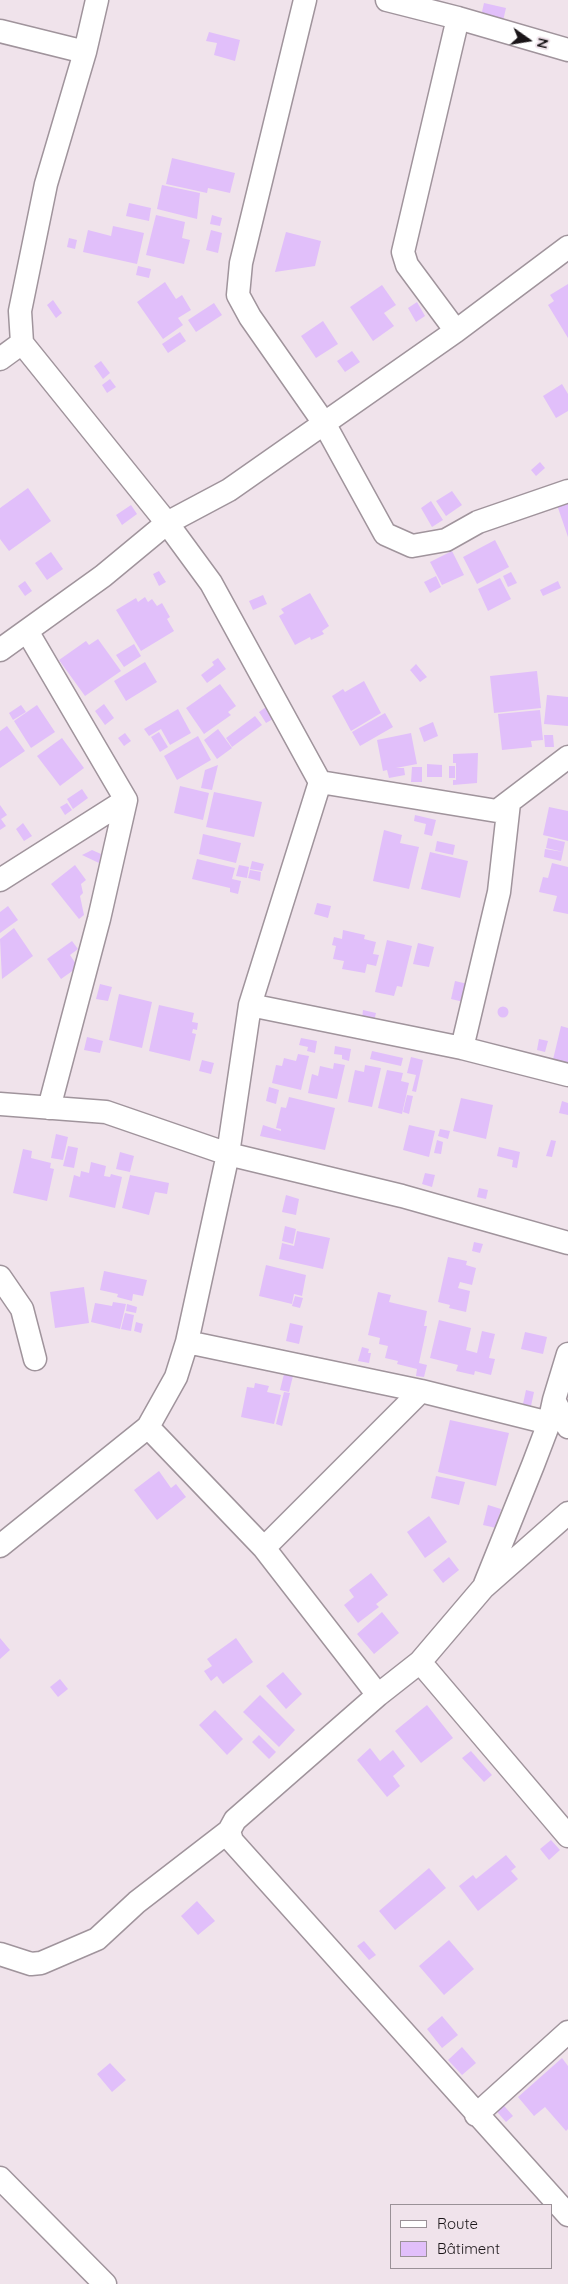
<!DOCTYPE html>
<meta charset="utf-8">
<style>
body{margin:0}
#map{position:relative;width:568px;height:2284px;overflow:hidden;background:#f0e3eb;font-family:Quicksand,sans-serif}
canvas{display:block}
.legend{position:absolute;left:390px;top:2204px;width:162px;height:65px;box-sizing:border-box;background:#f0e3eb;border:1px solid #9a9197;margin:0;padding:6px 9px;list-style:none;font-size:15px;color:#1a1518}
.legend li{display:flex;align-items:center;gap:10px;height:25px}
.legend b{width:25px;border:1px solid #9a9197}
.north{position:absolute;left:503px;top:15px;width:50px;height:50px;-webkit-text-stroke:4px #f0e3eb;paint-order:stroke;rotate:103deg;font-size:14px;font-weight:700;line-height:20px;text-align:center;color:#1a1518}
.north::after{content:'';display:block;margin:auto;width:18px;height:22px;background:#1a1518;clip-path:polygon(50% 0,100% 100%,50% 72%,0 100%)}
</style>
<div id="map">
<canvas width="568" height="2284"></canvas>
<ul class="legend">
<li><b style="height:6px;background:#fff"></b>Route</li>
<li><b style="height:14px;background:#e1bffa"></b>Bâtiment</li>
</ul>
<div class="north">N</div>
</div>
<script>
const g = document.querySelector('canvas').getContext('2d');
g.lineJoin = 'round';
function fill(path, color) {
  g.fillStyle = color;
  g.fill(path, 'evenodd');
}
function toPath(rows) {
  const path = new Path2D();
  for (const r of rows) {
    if (r.length === 3) {
      path.moveTo(r[0] + r[2], r[1]);
      path.arc(r[0], r[1], r[2], 0, 2 * Math.PI);
      continue;
    }
    path.moveTo(r[0], r[1]);
    for (let i = 2; i < r.length; i += 2) path.lineTo(r[i], r[i + 1]);
  }
  return path;
}
function trace(path, color, width, dash) {
  g.strokeStyle = color;
  g.lineWidth = width;
  g.lineCap = dash ? 'butt' : 'round';
  g.setLineDash(dash || []);
  g.stroke(path);
}
fill(toPath([
 [484,3,506,8,503,21,481,16],
 [209,32,240,40,235,61,214,55,217,43,206,41],
 [172,158,235,173,230,193,208,188,207,193,166,184],
 [162,185,200,193,197,219,157,209],
 [129,203,151,208,149,221,126,216],
 [156,215,185,222,182,238,190,240,184,264,146,255],
 [212,215,222,218,220,226,210,224],
 [113,226,144,233,137,264,83,252,88,230,111,236],
 [211,230,222,233,218,253,206,250],
 [286,232,321,241,315,266,275,272],
 [69,238,77,240,75,249,67,247],
 [138,266,151,269,149,278,136,275],
 [165,282,176,299,182,295,191,310,178,318,183,325,163,339,137,302],
 [568,284,568,338,548,305,554,301,550,295],
 [382,285,396,305,384,313,394,326,373,341,350,307],
 [53,300,62,313,56,318,47,305],
 [417,302,425,316,416,322,408,308],
 [214,303,222,315,196,332,188,320],
 [323,321,338,344,316,358,301,336],
 [180,332,186,341,168,353,162,344],
 [352,351,360,362,345,372,337,361],
 [101,361,110,373,103,379,94,366],
 [110,379,116,387,107,393,102,385],
 [562,384,568,394,568,411,556,418,543,396],
 [540,462,545,468,536,476,531,470],
 [28,488,51,521,9,551,0,539,0,508],
 [452,491,462,505,446,516,436,501],
 [568,498,568,537,556,502],
 [431,501,443,520,432,527,421,508],
 [131,505,137,514,122,525,116,515],
 [495,540,509,567,477,584,463,557],
 [452,551,464,575,442,585,430,562],
 [51,552,63,569,47,580,35,563],
 [159,571,166,582,159,586,153,574],
 [511,572,517,583,508,587,503,576],
 [436,576,441,587,430,593,424,582],
 [500,578,511,599,488,611,478,589],
 [25,581,32,591,25,596,18,586],
 [558,581,561,588,543,596,540,590],
 [310,593,329,626,322,631,324,634,311,640,310,637,295,645,279,616,284,613,281,609],
 [263,595,267,604,253,610,249,601],
 [145,597,148,602,152,599,157,606,162,603,170,617,167,619,174,631,141,651,116,610,136,598,138,602],
 [98,639,121,671,85,696,59,660,86,641,89,645],
 [134,644,141,656,124,667,116,655],
 [218,658,226,669,207,683,201,675,214,665,212,662],
 [145,662,157,682,126,701,114,681],
 [416,664,427,677,420,682,410,670],
 [537,671,541,708,494,713,490,676],
 [364,681,381,713,351,731,332,696,343,689,345,692],
 [220,684,236,706,228,712,231,715,204,734,186,708],
 [547,695,568,697,568,726,544,724],
 [104,704,114,718,105,725,95,711],
 [21,705,26,712,13,720,9,713],
 [37,705,55,732,31,748,14,721],
 [266,707,273,719,266,723,259,712],
 [178,709,191,733,170,745,161,729,149,736,144,729],
 [540,710,543,740,531,741,532,747,502,750,498,714],
 [385,713,393,727,360,746,352,732],
 [255,716,262,725,232,747,226,738],
 [433,722,438,736,424,742,419,728],
 [7,726,25,751,0,768,0,731],
 [218,729,232,748,217,759,204,740],
 [159,732,168,747,160,752,151,737],
 [125,733,131,741,124,746,118,738],
 [411,733,417,764,396,768,404,768,405,775,389,778,387,770,383,771,377,740],
 [544,735,553,735,554,747,545,747],
 [198,736,211,760,177,780,164,756],
 [62,738,84,768,60,786,37,756],
 [478,753,477,783,453,785,453,780,456,780,456,763,453,763,453,754],
 [427,764,442,765,442,777,427,777],
 [218,765,212,790,201,788,205,770],
 [449,766,455,766,455,778,449,778],
 [412,767,422,767,422,782,411,782],
 [180,786,209,793,203,820,174,813],
 [82,789,88,798,73,809,67,799],
 [214,792,262,802,254,837,206,827],
 [67,803,72,810,65,815,60,807],
 [0,805,7,815,1,819,6,826,0,830],
 [549,807,568,811,568,841,543,835],
 [415,815,436,820,432,836,424,834,426,824,414,821],
 [23,823,32,836,24,841,16,829],
 [384,830,402,835,400,843,419,847,409,889,373,881],
 [203,834,241,843,236,863,199,854],
 [548,838,565,842,563,852,546,848],
 [437,841,455,845,453,855,435,851],
 [545,849,563,852,561,861,544,857],
 [92,850,101,854,99,863,82,855],
 [430,852,468,861,460,898,421,889],
 [197,859,235,868,232,879,241,881,238,894,230,892,230,888,192,879],
 [252,861,264,864,262,871,250,869],
 [552,863,568,867,568,914,553,911,557,896,539,892,543,877,548,878],
 [75,865,86,880,81,884,83,893,80,896,84,915,79,919,51,884],
 [239,865,249,867,247,878,236,876],
 [250,870,261,872,260,881,248,878],
 [317,903,331,906,328,918,314,914],
 [8,906,18,920,0,933,0,912],
 [14,928,33,956,2,979,0,939],
 [343,930,365,935,364,939,376,942,373,954,379,955,376,966,367,964,365,973,342,969,344,961,333,959,336,946,332,945,334,937,342,939],
 [387,940,412,946,402,987,397,986,394,996,375,992],
 [72,941,78,949,70,955,78,967,61,979,47,959],
 [418,943,434,947,429,967,413,964],
 [455,981,472,985,468,1003,451,999],
 [100,984,112,987,108,1001,96,999],
 [119,994,152,1002,142,1048,109,1040],
 [159,1005,194,1013,192,1022,198,1023,197,1030,193,1029,192,1033,196,1034,190,1061,149,1051],
 [503,1012,5.5],
 [363,1010,376,1013,374,1021,362,1018],
 [561,1026,568,1028,568,1072,551,1068],
 [87,1037,103,1041,100,1053,84,1050],
 [301,1038,317,1041,315,1053,307,1051,308,1047,299,1045],
 [539,1039,548,1041,545,1052,537,1050],
 [335,1046,351,1049,349,1061,342,1059,342,1055,334,1054],
 [372,1051,403,1058,401,1066,370,1059],
 [298,1054,309,1056,301,1090,272,1083,276,1065,282,1066,284,1058,296,1061],
 [411,1057,423,1060,416,1092,412,1091,416,1075,407,1073],
 [202,1060,214,1063,211,1074,199,1071],
 [334,1063,345,1065,337,1099,308,1093,312,1074,318,1076,320,1066,333,1069],
 [365,1065,381,1068,372,1107,348,1102,355,1070,364,1072],
 [387,1070,403,1073,401,1081,409,1083,402,1114,378,1108],
 [269,1087,279,1090,276,1104,266,1101],
 [407,1095,413,1096,409,1114,403,1112],
 [289,1097,335,1108,325,1150,260,1136,263,1125,281,1131,281,1129,276,1128,281,1107,286,1108],
 [461,1098,493,1105,486,1139,453,1131],
 [562,1101,568,1103,568,1115,559,1113],
 [409,1125,435,1131,429,1157,403,1150],
 [440,1129,450,1131,448,1139,438,1136],
 [56,1134,68,1137,63,1160,51,1158],
 [437,1140,443,1142,441,1154,434,1153],
 [551,1140,556,1141,552,1157,546,1156],
 [68,1146,78,1148,74,1168,63,1166],
 [499,1147,520,1152,517,1168,512,1167,513,1160,497,1156],
 [23,1149,32,1151,31,1158,51,1163,50,1168,54,1169,47,1201,13,1193],
 [120,1152,134,1156,130,1172,116,1169],
 [91,1162,106,1166,104,1176,110,1177,111,1174,122,1177,115,1208,69,1197,74,1175,80,1177,81,1171,89,1173],
 [425,1173,435,1175,432,1187,422,1184],
 [130,1175,169,1183,167,1194,155,1192,149,1215,122,1208],
 [479,1188,488,1190,486,1199,477,1197],
 [286,1195,299,1199,296,1215,282,1212],
 [285,1226,296,1229,293,1244,282,1241],
 [297,1231,330,1238,323,1269,279,1259,282,1243,294,1246],
 [474,1242,483,1244,480,1253,472,1251],
 [448,1257,467,1261,466,1265,476,1268,472,1285,460,1282,458,1288,470,1291,466,1312,449,1308,450,1305,438,1302],
 [266,1265,306,1275,302,1296,294,1294,292,1304,259,1296],
 [104,1271,147,1280,143,1296,133,1294,132,1301,117,1297,118,1294,100,1290],
 [84,1287,89,1323,55,1328,50,1292],
 [378,1292,391,1295,389,1302,427,1311,424,1326,427,1326,419,1363,427,1365,424,1377,416,1376,417,1369,397,1364,398,1361,385,1358,388,1346,379,1344,380,1338,368,1335],
 [295,1296,303,1298,300,1308,292,1306],
 [113,1302,126,1304,120,1329,91,1322,95,1303,112,1306],
 [127,1304,137,1307,136,1313,126,1311],
 [125,1313,134,1315,131,1331,121,1329],
 [439,1320,471,1328,466,1350,477,1353,482,1331,495,1334,489,1358,495,1359,491,1375,475,1371,474,1375,456,1371,458,1365,430,1358],
 [136,1322,143,1324,141,1333,134,1331],
 [290,1323,303,1326,299,1344,286,1341],
 [525,1332,547,1337,543,1354,521,1349],
 [362,1347,369,1349,368,1353,371,1353,369,1363,358,1361],
 [284,1374,293,1376,289,1392,280,1390],
 [255,1383,269,1386,267,1392,281,1395,274,1424,241,1417,247,1387,254,1388],
 [526,1390,534,1392,531,1406,523,1404],
 [284,1392,290,1393,282,1426,276,1424],
 [450,1420,509,1433,496,1486,438,1472],
 [159,1471,171,1488,176,1484,186,1497,157,1520,134,1490],
 [436,1476,465,1482,459,1505,431,1498],
 [488,1505,501,1509,496,1528,483,1525],
 [429,1516,447,1542,425,1558,407,1532],
 [449,1557,459,1570,443,1583,433,1570],
 [371,1573,388,1595,376,1604,379,1607,358,1623,344,1605,354,1597,349,1590],
 [382,1612,399,1633,374,1654,357,1634],
 [0,1638,10,1650,0,1659],
 [236,1638,253,1662,223,1684,217,1676,211,1681,204,1671,212,1666,207,1659],
 [283,1672,302,1694,286,1709,266,1686],
 [60,1679,68,1689,58,1697,50,1687],
 [260,1695,295,1730,279,1747,243,1712],
 [427,1705,453,1738,421,1763,395,1731],
 [215,1710,243,1739,227,1755,199,1725],
 [259,1735,276,1752,269,1759,252,1742],
 [370,1748,380,1761,393,1750,405,1766,393,1776,400,1786,387,1797,357,1760],
 [471,1751,492,1775,484,1782,462,1758],
 [551,1840,560,1850,549,1860,540,1849],
 [506,1855,516,1867,511,1871,518,1879,478,1911,459,1886,473,1875,476,1879],
 [429,1868,446,1888,395,1930,379,1911],
 [197,1901,215,1921,198,1935,181,1916],
 [449,1940,474,1969,444,1995,419,1966],
 [364,1941,376,1955,369,1960,357,1946],
 [442,2016,458,2035,442,2048,427,2029],
 [462,2047,476,2063,462,2075,448,2060],
 [562,2058,568,2066,568,2129,566,2131,545,2107,534,2116,518,2097],
 [110,2063,126,2080,112,2092,97,2074],
 [499,2100,513,2116,506,2122,492,2106]
]), '#e1bffa');
const minor = toPath([
 [97,0,85,52,46,184,20,311,22,343,167,523,211,583,320,782,497,811,568,757],
 [305,0,241,263,238,295,250,317,324,423,385,534,412,546,446,540,478,522,568,491],
 [387,0,458,18,568,50],
 [0,31,85,52],
 [456,331,407,265,403,252,458,18],
 [0,359,22,343],
 [27,631,126,800,99,919,49,1108],
 [0,650,103,576,167,523,229,490,456,331,568,247],
 [0,880,126,800],
 [250,1005,462,1048,568,1075],
 [462,1048,499,892,509,803],
 [0,1104,106,1112,228,1154,402,1196,568,1243],
 [0,1277,22,1309,35,1359],
 [187,1342,421,1391,549,1423],
 [568,1354,554,1400,568,1427],
 [148,1427,264,1548,378,1695],
 [0,1546,148,1427,176,1377,187,1342,228,1154,250,1005,320,782],
 [264,1548,421,1391],
 [485,1584,533,1465,549,1423,554,1400],
 [420,1662,568,1836],
 [229,1831,232,1841,568,2215],
 [0,1954,31,1964,41,1963,97,1939,137,1902,229,1831,235,1820,378,1695,420,1662,483,1588,568,1513],
 [476,2115,568,2032],
 [0,2178,105,2284]
]);
trace(minor, '#a0949c', 25);
trace(minor, '#fff', 22);
</script>
